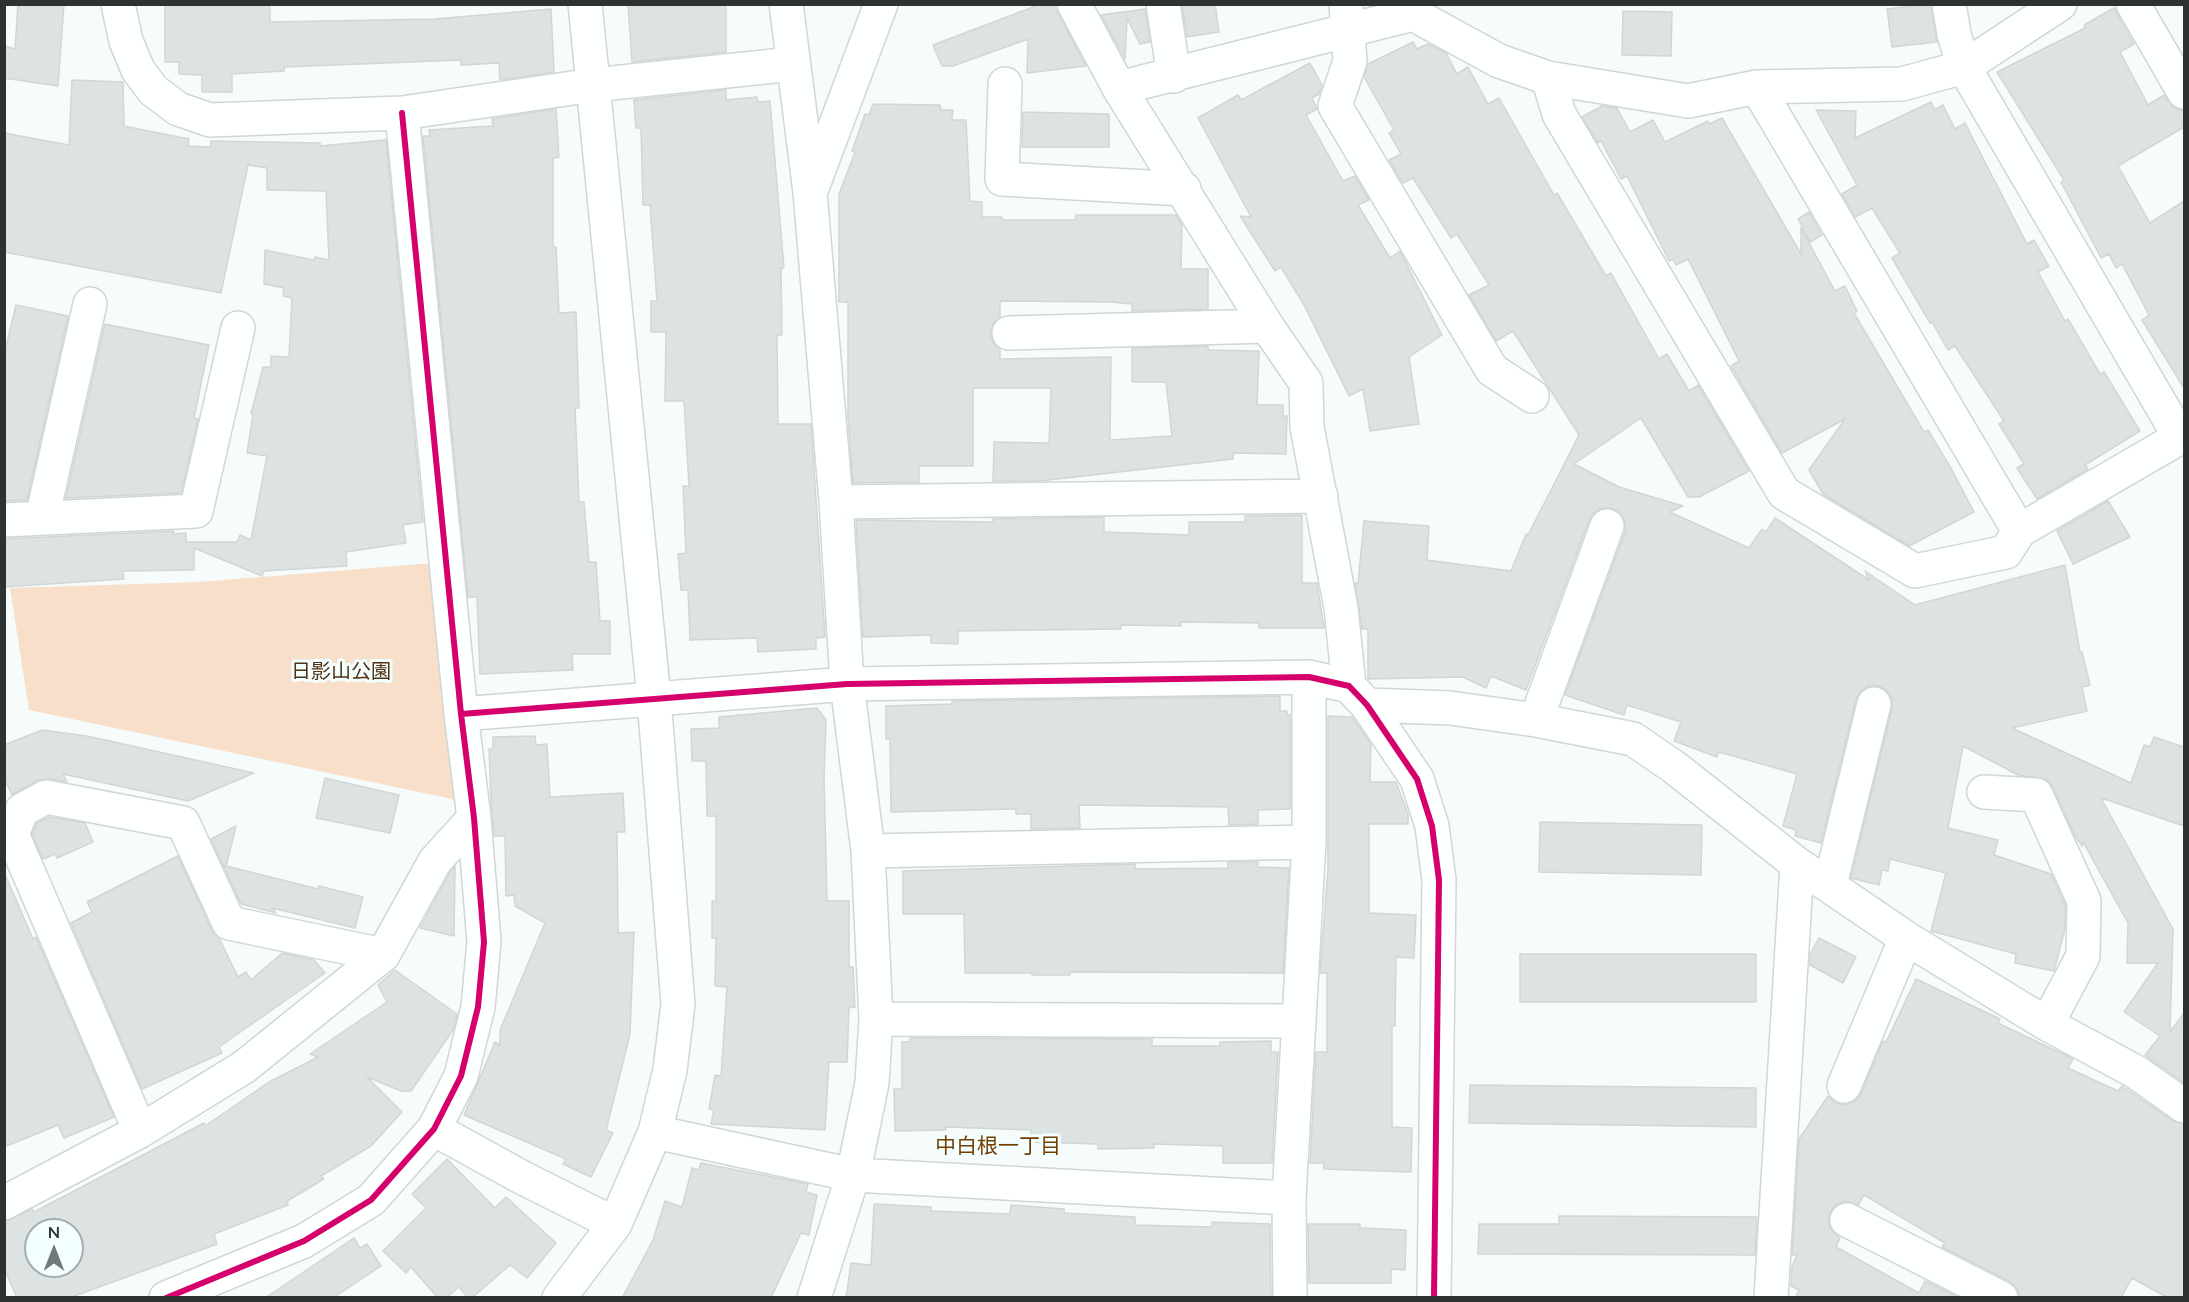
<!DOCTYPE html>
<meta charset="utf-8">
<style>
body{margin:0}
#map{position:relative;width:2189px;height:1302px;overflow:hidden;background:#f6fcfc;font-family:Lato,sans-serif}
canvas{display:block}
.frame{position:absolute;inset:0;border:6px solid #2d3333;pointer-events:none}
.north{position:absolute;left:24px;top:1218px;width:60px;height:60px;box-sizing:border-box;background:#f3fffe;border:2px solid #a4adad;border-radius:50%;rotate:0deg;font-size:16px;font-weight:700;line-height:24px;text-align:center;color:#2d3333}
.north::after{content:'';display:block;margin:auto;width:21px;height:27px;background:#737979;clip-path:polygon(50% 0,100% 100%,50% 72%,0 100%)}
</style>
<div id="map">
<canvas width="2189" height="1302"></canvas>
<div class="frame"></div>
<div class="north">N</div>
</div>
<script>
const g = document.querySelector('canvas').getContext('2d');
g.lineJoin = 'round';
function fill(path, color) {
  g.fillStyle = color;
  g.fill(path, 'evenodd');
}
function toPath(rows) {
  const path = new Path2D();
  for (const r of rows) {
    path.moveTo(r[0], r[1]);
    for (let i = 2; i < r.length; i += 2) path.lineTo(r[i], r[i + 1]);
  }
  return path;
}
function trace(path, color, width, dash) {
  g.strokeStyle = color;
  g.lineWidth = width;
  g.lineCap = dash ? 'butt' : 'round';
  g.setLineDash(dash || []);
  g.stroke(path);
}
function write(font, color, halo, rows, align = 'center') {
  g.font = font + ' Lato,"Noto Sans JP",sans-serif';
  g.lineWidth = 6;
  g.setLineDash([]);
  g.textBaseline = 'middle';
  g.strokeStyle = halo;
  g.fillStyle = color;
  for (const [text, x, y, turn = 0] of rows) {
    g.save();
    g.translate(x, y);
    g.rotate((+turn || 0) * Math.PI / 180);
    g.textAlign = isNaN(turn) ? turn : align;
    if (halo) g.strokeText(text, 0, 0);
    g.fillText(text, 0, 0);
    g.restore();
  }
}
fill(toPath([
 [432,563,457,800,29,710,10,588,199,582]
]), '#f8dfc9');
const building = toPath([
 [18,4,64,4,58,86,4,78,4,46,15,49,18,4],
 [165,4,270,4,270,22,435,19,551,9,554,72,500,80,499,63,461,65,461,60,284,67,284,71,232,74,232,92,202,92,202,75,179,74,179,62,165,62,165,4],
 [628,4,726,4,726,52,632,62,628,4],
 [1041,4,1053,4,1086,66,1027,73,1028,39,953,66,942,66,933,45,1041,4],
 [1182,4,1215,4,1219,32,1187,37,1182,4],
 [1931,4,1937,42,1892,47,1887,9,1931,4],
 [2114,8,2134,44,2120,52,2148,105,2164,95,2174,108,2184,111,2184,127,2118,166,2150,223,2184,201,2184,388,2142,320,2149,315,2122,264,2116,268,2109,254,2101,258,2061,182,2064,180,1997,72,2085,28,2084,25,2114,8],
 [1145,9,1150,42,1140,44,1127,18,1125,59,1101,15,1145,9],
 [1623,11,1672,12,1671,56,1622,55,1623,11],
 [1413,42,1417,49,1428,44,1446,53,1457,74,1468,67,1488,104,1499,98,1554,195,1557,193,1606,276,1611,273,1659,359,1667,354,1689,391,1698,385,1749,471,1699,497,1688,497,1641,418,1574,464,1619,487,1683,506,1670,512,1749,548,1762,529,1766,532,1775,518,1869,580,1865,571,1915,605,2065,565,2080,652,2082,652,2090,685,2082,687,2087,711,2012,728,2131,783,2144,745,2150,747,2154,737,2184,747,2184,826,2101,798,2173,929,2170,1032,2184,1013,2184,1083,2145,1055,2160,1036,2124,1012,2158,963,2127,963,2128,923,2083,842,2082,846,2075,836,2053,787,2046,779,2018,775,1963,746,1948,828,1998,840,1994,855,2051,874,2065,905,2065,929,2054,971,2015,963,2016,954,1931,931,1946,873,1890,859,1888,871,1882,870,1879,885,1851,878,1892,708,1892,698,1886,690,1879,686,1869,686,1861,691,1856,699,1821,843,1795,836,1796,830,1783,826,1797,774,1719,752,1717,757,1674,741,1681,722,1627,705,1624,715,1565,695,1625,532,1625,522,1621,514,1614,509,1603,508,1595,512,1589,520,1526,690,1491,676,1486,688,1463,677,1368,679,1368,629,1362,629,1355,583,1358,583,1364,521,1429,526,1427,560,1511,571,1526,534,1528,535,1579,435,1513,331,1496,341,1469,295,1489,285,1457,234,1451,238,1413,178,1403,183,1389,160,1401,154,1389,133,1394,130,1364,77,1368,64,1413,42],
 [1310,63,1322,85,1319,94,1312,98,1317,109,1306,115,1343,181,1355,176,1369,200,1358,205,1390,258,1400,251,1442,335,1409,357,1419,424,1370,431,1363,389,1349,396,1304,305,1281,267,1275,271,1240,216,1251,217,1198,118,1238,95,1241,100,1310,63],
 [72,80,123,82,124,126,189,139,188,146,211,147,211,141,320,143,320,146,386,140,423,522,403,525,406,543,346,552,347,566,264,571,262,576,194,548,194,570,123,571,124,579,4,587,4,539,174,531,173,534,186,533,186,542,237,542,240,535,251,540,267,456,247,453,253,415,251,414,263,367,271,367,271,356,289,357,292,298,283,296,284,288,264,284,265,250,314,260,315,257,329,260,326,191,267,190,267,168,248,165,221,293,4,252,4,133,69,145,72,80],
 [726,90,726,100,757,97,758,102,770,101,784,268,781,268,782,335,777,335,778,424,811,424,825,637,816,638,816,649,758,652,757,638,690,640,688,590,681,590,678,554,686,553,683,486,689,486,684,401,665,401,666,332,651,332,651,301,657,301,650,205,643,205,641,128,636,128,634,100,726,90],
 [1931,102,1935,110,1943,105,1955,129,1965,123,2027,244,2034,240,2049,266,2038,272,2065,321,2068,319,2100,374,2104,372,2140,431,2085,465,2088,469,2037,499,2017,468,2024,464,1999,424,2004,421,1955,346,1948,350,1932,322,1930,323,1892,258,1900,253,1872,208,1855,217,1842,194,1857,185,1816,110,1856,111,1855,138,1931,102],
 [873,104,940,105,941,110,953,110,952,120,966,120,970,201,982,202,982,217,1002,217,1002,220,1075,220,1076,215,1176,215,1182,225,1181,269,1208,269,1208,309,1132,311,1132,304,1111,302,1000,301,1000,317,993,324,990,333,993,343,1000,350,1000,359,1111,357,1110,440,1172,436,1166,382,1132,382,1132,348,1208,346,1208,350,1259,351,1257,405,1283,405,1283,416,1287,416,1286,454,1233,453,1233,459,1040,481,993,481,994,442,1049,443,1051,388,975,388,973,389,973,466,919,466,919,482,853,483,848,417,848,302,839,302,839,194,855,152,852,151,865,114,869,115,873,104],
 [1602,106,1617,108,1630,132,1653,120,1665,142,1708,121,1709,124,1722,118,1801,254,1801,228,1835,291,1845,286,1857,311,1854,313,1924,432,1928,430,1952,470,1974,512,1909,546,1823,494,1809,470,1845,419,1782,453,1731,366,1739,361,1688,259,1676,265,1673,259,1669,261,1627,176,1621,179,1601,141,1598,143,1582,117,1602,106],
 [556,109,559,157,553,158,553,247,556,247,559,313,576,312,579,408,575,408,579,502,584,502,589,562,596,562,600,621,610,621,610,654,572,654,573,670,480,674,477,597,468,597,423,136,430,136,429,130,493,126,492,119,556,109],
 [1023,112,1109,114,1109,147,1022,147,1023,112],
 [1809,212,1822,235,1810,242,1798,219,1809,212],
 [16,305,68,316,27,500,4,501,4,355,16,305],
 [105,324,209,345,194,418,198,419,181,493,66,498,105,324],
 [2108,501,2130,537,2073,564,2057,531,2108,501],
 [1302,515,1302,583,1317,583,1324,628,1259,628,1259,623,1181,622,1181,626,1121,625,1121,629,958,631,958,644,931,643,931,635,863,637,856,520,993,522,993,519,1104,517,1104,532,1189,535,1189,522,1245,522,1245,516,1302,515],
 [1280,696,1280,711,1287,711,1287,715,1290,715,1290,809,1258,810,1258,824,1229,825,1228,807,1079,805,1080,828,1031,829,1031,814,1016,814,1016,809,891,812,890,739,886,739,886,706,952,704,952,701,1280,696],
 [817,708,826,720,824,777,827,901,849,901,849,967,853,967,855,1007,849,1008,847,1062,829,1062,825,1130,711,1124,714,1110,709,1109,715,1075,721,1076,727,987,715,986,716,938,712,938,712,901,716,901,716,816,707,816,706,761,692,761,691,729,719,728,719,717,817,708],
 [1328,716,1352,717,1371,744,1370,782,1396,782,1408,814,1408,824,1369,824,1369,913,1416,915,1414,958,1396,957,1395,1026,1392,1026,1392,1127,1412,1128,1411,1172,1324,1169,1324,1163,1310,1163,1316,1052,1327,1052,1327,973,1320,973,1328,869,1328,716],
 [42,730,87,736,254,773,188,801,63,774,67,782,50,779,38,780,12,795,4,778,4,745,42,730],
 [535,736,536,745,547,744,550,797,623,793,625,832,617,832,618,933,634,932,630,1034,606,1130,613,1133,591,1177,563,1164,566,1159,464,1115,495,1042,500,1045,500,1030,545,923,515,906,514,895,506,896,505,836,494,836,491,802,489,749,493,749,493,737,535,736],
 [325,778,399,795,390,833,316,818,325,778],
 [49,817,85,823,93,842,57,858,55,854,43,859,32,834,37,823,49,817],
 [1540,822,1702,825,1701,875,1539,872,1540,822],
 [236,826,226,866,318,889,319,886,363,897,355,928,272,908,276,913,241,904,211,839,236,826],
 [178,856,212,931,219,938,238,977,246,972,251,980,282,953,314,960,325,973,219,1047,222,1053,142,1089,71,923,92,912,87,902,178,856],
 [1228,862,1258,862,1258,867,1289,868,1283,973,1070,972,1070,975,1032,975,1032,973,965,973,964,914,903,914,903,871,1135,864,1135,869,1228,868,1228,862],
 [455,866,454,936,420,928,450,872,455,866],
 [4,872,33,939,36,937,114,1117,64,1138,58,1125,4,1147,4,872],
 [1819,938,1856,957,1843,983,1810,965,1810,954,1819,938],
 [1520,954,1756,954,1756,1002,1520,1002,1520,954],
 [395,970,457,1014,453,1030,411,1091,401,1091,367,1077,402,1112,371,1146,321,1176,324,1179,287,1201,288,1205,214,1234,217,1244,69,1298,17,1298,4,1268,4,1222,32,1209,34,1212,204,1123,205,1126,269,1082,318,1057,310,1054,387,1002,378,985,395,970],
 [36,1230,72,1230,72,1266,36,1266,36,1230],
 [1916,979,2000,1019,1998,1023,2073,1059,2068,1068,2118,1091,2122,1086,2173,1121,2184,1124,2184,1298,2168,1298,2132,1278,2121,1298,2020,1298,2017,1288,2009,1281,1942,1247,1945,1243,1864,1195,1858,1205,1845,1201,1836,1205,1831,1211,1828,1220,1831,1230,1840,1238,1836,1247,1919,1293,1925,1281,1959,1298,1795,1298,1799,1290,1791,1286,1792,1266,1797,1255,1792,1255,1799,1139,1828,1096,1836,1103,1846,1105,1855,1101,1861,1094,1883,1041,1886,1042,1916,979],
 [910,1038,1152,1039,1152,1046,1220,1046,1220,1042,1271,1041,1271,1052,1278,1052,1272,1163,1223,1163,1223,1146,1154,1144,1154,1148,1098,1149,1098,1144,1030,1142,1031,1130,946,1127,946,1130,895,1131,894,1089,902,1089,902,1042,910,1042,910,1038],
 [1470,1085,1756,1088,1756,1127,1469,1123,1470,1085],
 [447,1159,495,1208,506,1197,556,1243,527,1278,510,1265,472,1298,468,1298,459,1287,446,1298,438,1298,411,1267,406,1273,383,1251,426,1208,412,1194,447,1159],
 [701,1163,808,1184,806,1192,817,1195,809,1235,801,1233,771,1298,622,1298,653,1240,665,1201,682,1207,692,1168,699,1170,701,1163],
 [874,1204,931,1207,931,1211,1010,1214,1011,1205,1064,1209,1064,1213,1135,1217,1135,1225,1212,1227,1212,1222,1270,1224,1271,1298,846,1298,851,1263,871,1265,874,1204],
 [1559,1216,1757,1217,1755,1255,1478,1254,1479,1224,1559,1224,1559,1216],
 [1308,1224,1360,1224,1360,1228,1406,1230,1405,1270,1391,1269,1391,1283,1309,1283,1308,1224],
 [354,1238,360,1248,367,1244,381,1266,333,1298,265,1298,354,1238]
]);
fill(building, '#dde2e2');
trace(building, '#d1d6d6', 1.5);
const minor = toPath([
 [118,4,126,41,138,70,153,90,178,109,210,120,402,113,593,85,793,64],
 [786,4,810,192,836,502,847,684,868,851,876,1019,872,1083,853,1175,814,1298],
 [1074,4,1119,88,1267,326,1306,383,1307,427,1341,608,1349,686],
 [1163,4,1174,76],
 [1346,4,1350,61,1335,106,1492,370,1532,396],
 [1949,4,1954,34,1964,67,2181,439],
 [2133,4,2184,92],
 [1548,78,1559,114,1784,493,1915,571,2006,552,2019,531,2184,435],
 [1005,84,1002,179,1184,189],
 [1757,87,2019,531],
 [1119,88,1413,14,1499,61,1548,78,1688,101,1757,87,1902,84,1964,67,2060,4],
 [812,188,881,4],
 [1009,333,1267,326],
 [836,502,1321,496],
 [42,518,90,304],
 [4,520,196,511,238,328],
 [1367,705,1450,708,1536,720,1633,739,1674,767,1797,864,1906,938,2047,1024,2136,1072,2184,1106],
 [461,714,847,684,1309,677,1349,686,1367,705,1417,779,1432,826,1439,880,1434,1298],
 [1536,720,1607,526],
 [1984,792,2036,795,2084,901,2083,956,2047,1024],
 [868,851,1309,842],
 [1830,885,1874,704],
 [876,1019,1298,1021],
 [1844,1086,1906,938],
 [434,1129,523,1178,615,1224],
 [140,1131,12,834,22,810,46,797,183,823,229,923,383,955],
 [655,1132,853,1175,1289,1198],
 [4,1203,140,1131,244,1067,383,955,435,861,474,818],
 [1847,1220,2001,1298],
 [166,1298,304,1241,371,1200,434,1129,461,1076,478,1007,484,942,474,818,461,714,402,113],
 [559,1298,615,1224,655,1132,670,1070,678,1004,654,698,585,4],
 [1290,1298,1289,1198,1309,842,1309,677],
 [1771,1298,1797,864]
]);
trace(minor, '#d1d6d6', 36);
trace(minor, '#feffff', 33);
trace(toPath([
 [461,714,847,684,1309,677,1349,686,1367,705,1417,779,1432,826,1439,880,1434,1298],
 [166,1298,304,1241,371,1200,434,1129,461,1076,478,1007,484,942,474,818,461,714,402,113]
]), '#d6006c', 6);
write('20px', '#533113', '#f3fffe', [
 ["日影山公園",341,672]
]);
write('21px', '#743e00', '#f3fffe', [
 ["中白根一丁目",998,1146]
]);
</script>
